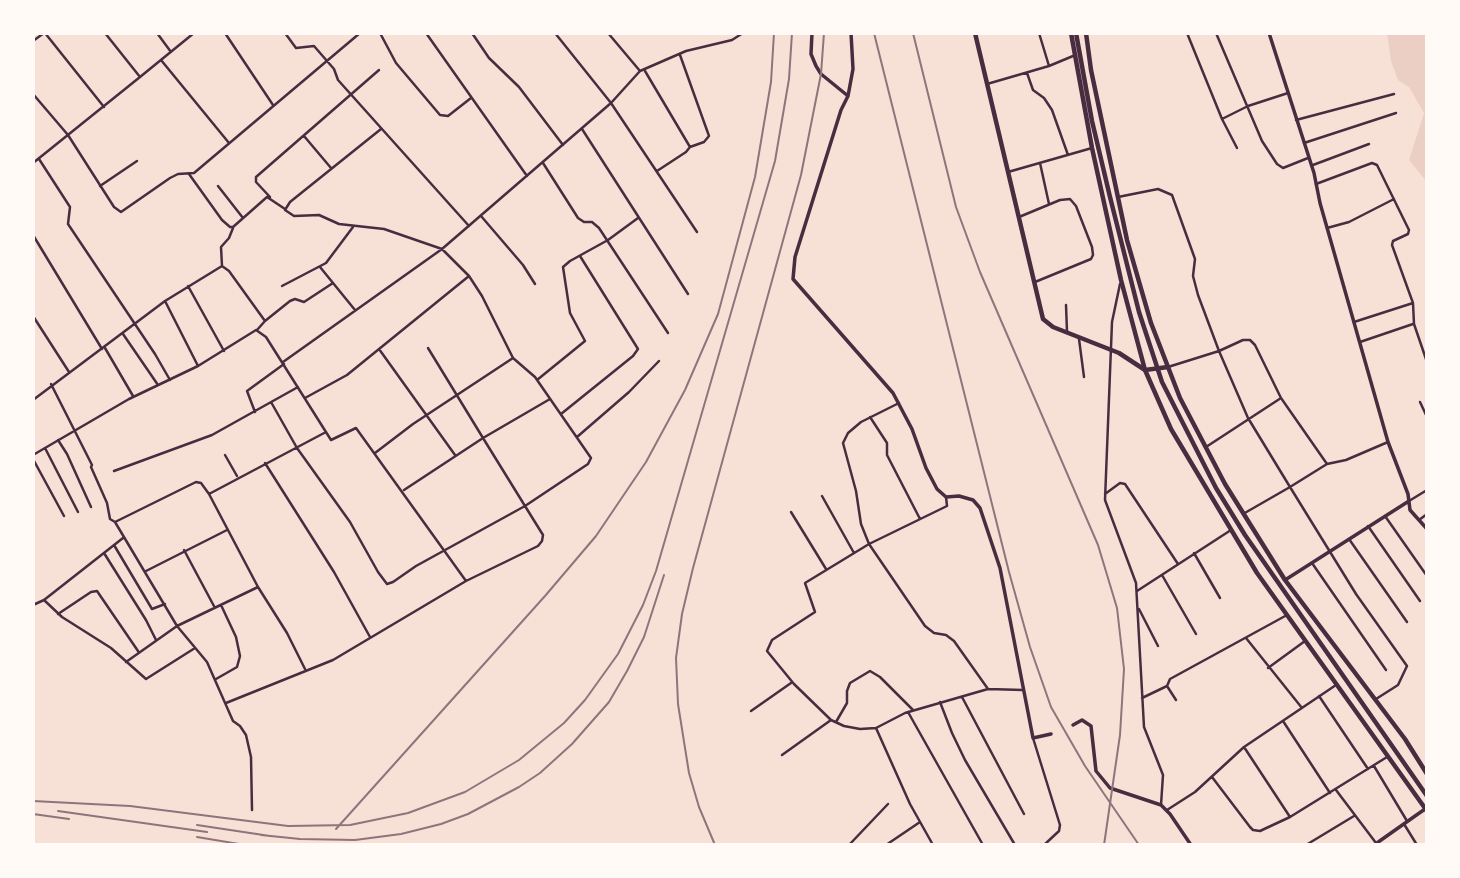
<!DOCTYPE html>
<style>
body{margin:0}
#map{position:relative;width:1460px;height:878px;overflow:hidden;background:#f7e1d7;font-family:"Fira Sans",sans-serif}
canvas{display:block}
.frame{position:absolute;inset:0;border:35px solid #fffaf5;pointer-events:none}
</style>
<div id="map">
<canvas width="1460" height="878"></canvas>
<div class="frame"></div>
</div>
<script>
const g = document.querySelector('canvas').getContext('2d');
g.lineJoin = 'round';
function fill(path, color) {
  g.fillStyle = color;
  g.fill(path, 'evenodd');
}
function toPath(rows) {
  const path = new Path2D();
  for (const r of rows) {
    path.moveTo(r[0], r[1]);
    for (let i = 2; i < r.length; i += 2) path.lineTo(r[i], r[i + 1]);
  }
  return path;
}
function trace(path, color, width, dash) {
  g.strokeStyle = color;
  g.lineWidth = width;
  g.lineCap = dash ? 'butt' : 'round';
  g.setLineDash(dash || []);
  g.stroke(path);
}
fill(toPath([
 [1387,33,1427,33,1427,182,1409,160,1424,113,1409,87,1398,80,1391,61]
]), '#ebcfc5');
trace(toPath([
 [45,33,104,107],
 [105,33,140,77,194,33],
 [157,33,171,52],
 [225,33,273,105],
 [285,33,296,48,314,46,334,69,338,80,469,226],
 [380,33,396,63,440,115,448,116,471,98],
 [426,33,527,176],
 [472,33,489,58,519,87,563,145],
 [555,33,611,103,697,232],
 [608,33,640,71],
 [1039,33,1049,66],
 [1187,33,1222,119,1248,106,1288,93],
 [1216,33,1262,141,1277,164,1283,168,1308,158],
 [33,41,44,33],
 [680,55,709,136,704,142,690,147],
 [161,60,229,143],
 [645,71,690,147,686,152,657,171],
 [1027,73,1033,90,1044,98,1052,110,1068,155],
 [987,84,1049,66,1073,56],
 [33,94,68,135,114,207,121,212,170,178,178,174,194,173,360,33],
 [1222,119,1237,148],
 [1296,120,1394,94],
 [381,129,290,202,285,210,294,216,319,215,339,224,384,229,442,249,469,276,482,296,513,358,535,377,591,458,588,464,525,506,543,535,542,541,538,546,466,581],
 [582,129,688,294],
 [304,136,331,168],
 [1304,143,1396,113],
 [39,159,70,207,68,224,155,354,170,380],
 [33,163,140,77],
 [543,163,578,218,584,222,592,222,599,228,668,333],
 [1040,163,1049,204],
 [1313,165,1369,144],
 [1008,172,1092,148],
 [189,174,222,220,230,227,233,227,267,197,285,209],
 [1316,184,1372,163,1377,165,1409,230,1408,234,1393,241,1392,245,1413,303,1414,324,1427,362],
 [100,186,137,161],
 [218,186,243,218],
 [270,197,256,182,256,177,379,70],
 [1118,197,1158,189,1172,195,1195,259,1193,276,1198,295,1219,351,1248,418,1290,487,1243,514],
 [481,216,523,265,535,284],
 [1019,217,1060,200,1070,199,1076,206,1092,247,1093,255,1091,259,1035,282],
 [1327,228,1349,222,1394,199],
 [33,235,102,349],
 [222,266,221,247,229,238,233,228],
 [320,267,355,310],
 [1120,284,1112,322,1105,500,1136,583,1144,727,1163,775,1161,805],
 [188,286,224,351],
 [282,286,326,263,353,227],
 [165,301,198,366],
 [1066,305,1067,332],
 [33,316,69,372],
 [1354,322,1413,303],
 [257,330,265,321,290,301,295,299,304,302,333,283],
 [123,334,158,385],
 [1079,339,1084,377],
 [1360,342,1413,324],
 [105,348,133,396],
 [379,349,455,455],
 [283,362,442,249,611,103,640,71,686,51,732,40,743,33],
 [1168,367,1219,351,1243,340,1250,340,1255,345,1281,398,1327,464,1346,460,1388,442],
 [537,380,585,341,570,313,563,267,570,261,608,240,638,218],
 [51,384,92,465,91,467,107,503,110,519,115,522,177,626,207,662,233,721,240,726,246,735,251,757,252,810],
 [305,398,347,375,469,276],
 [33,400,165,301,222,266,229,271,265,321],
 [271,402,297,448,350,522,378,572,387,584,393,582,416,566,525,506,483,438,550,399],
 [1420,402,1427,417],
 [899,403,861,422,848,433,843,443,856,491,861,524,869,544,925,626,934,633,946,635,954,641,988,689,1023,690],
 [255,412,247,391,284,364],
 [561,414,633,356,638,349,580,256],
 [870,417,887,443,887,455,920,519],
 [577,437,629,392,659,361],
 [58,440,67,454,91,507],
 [1206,447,1281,398],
 [45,448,78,512],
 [375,453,413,424,513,358],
 [33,455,129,399,198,366,256,330,266,337,331,440,356,428,466,581,333,660,226,703],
 [225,455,237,476],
 [33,459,64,516],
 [265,463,334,572,370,637],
 [1327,464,1290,487,1356,594,1407,666,1398,685,1376,699],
 [114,471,212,435,298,387],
 [404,490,483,438,428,348],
 [1105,494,1120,483,1125,484,1178,564],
 [822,496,854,553],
 [946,497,947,506,869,544,805,583,815,612,772,640,767,651,794,684,831,720,844,726,860,729,876,728,905,713,988,689],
 [1409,501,1427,490],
 [791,512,826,569],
 [1385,516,1427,576],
 [1419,520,1427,514],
 [115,522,196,482,201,483,209,494],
 [1368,526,1420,601],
 [1349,539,1407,622],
 [114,545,152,609,165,604],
 [184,550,215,608],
 [104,553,146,620,156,640],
 [1194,553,1220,598],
 [1312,563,1386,670],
 [146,571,227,530],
 [1162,575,1196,634],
 [258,587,287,633,305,669],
 [1137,591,1231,530],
 [44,600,62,617,111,648,146,679,195,648],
 [33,605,44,600,123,538],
 [1139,609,1158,646],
 [58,614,91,592,97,591,138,651],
 [1246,638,1302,708],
 [126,662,177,626,258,587,209,494,326,432],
 [1268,668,1305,641],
 [216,679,237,667,240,656,236,637,221,605],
 [1319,696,1368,769],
 [962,697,1024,814],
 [1142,698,1167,686],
 [1176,700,1167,686,1170,679,1287,615],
 [940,702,952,733,965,760,1015,845],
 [751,711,791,683],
 [908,712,983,845],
 [1283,721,1330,793],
 [836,722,847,703,847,691,850,683,870,671,880,677,913,710],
 [876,728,910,804,933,845],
 [1033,738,1060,825,1059,831,1044,845],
 [1244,747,1290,817],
 [782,755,831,720],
 [1374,766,1407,821],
 [1212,777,1250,827,1253,830,1260,831,1290,817,1387,757],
 [1336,790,1376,843],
 [1167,810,1195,792,1244,747,1336,685],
 [1404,824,1417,845],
 [849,845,888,804],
 [886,845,920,822],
 [1306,845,1354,816]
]), '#4a2c40', 2.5);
trace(toPath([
 [812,33,811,54,816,66,821,74,848,96],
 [851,33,853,69,848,96,841,110,795,257,793,279,893,393,912,429,926,468,937,489,946,497,959,496,973,500,980,508,1000,568,1033,738,1051,734],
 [1269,33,1314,173,1320,203,1388,442,1408,494,1410,510,1427,529],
 [1285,580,1409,501],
 [1073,725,1082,720,1091,726,1096,771,1110,788,1161,805,1170,814,1191,845],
 [1374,845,1425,809]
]), '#4a2c40', 3.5);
trace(toPath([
 [975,33,1043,319,1053,327,1119,353,1145,370,1168,367]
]), '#4a2c40', 4.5);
trace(toPath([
 [1071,33,1092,148,1121,280,1145,370,1171,429,1257,573,1427,811],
 [1076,33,1092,121,1110,197,1139,312,1162,382,1216,488,1245,535,1427,796],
 [1086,33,1091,70,1127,240,1151,323,1180,398,1225,484,1285,580,1405,739,1427,774]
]), '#4a2c40', 4.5);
trace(toPath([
 [874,33,1009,572,1030,647,1051,707,1085,766,1139,845],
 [913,33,956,207,980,272,1098,545,1117,608,1124,669,1120,735,1104,845],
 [33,801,130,806,288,826,350,825,408,813,465,792,519,760,564,723,585,700,618,654,643,605,656,571,775,161,789,79,792,33],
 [58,811,207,832],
 [33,814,69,819],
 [197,825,270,836],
 [336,829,545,596,596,536,646,462,685,390,718,314,755,177,771,82,774,33],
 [261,835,300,839,355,840,401,834,441,824,468,814,519,787,540,773,572,744,609,702,627,671,644,637,664,575],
 [197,837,245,845],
 [715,845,699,807,689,773,678,704,676,658,682,614,693,568,801,175,821,74,824,33]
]), '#8f747c', 2);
</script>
